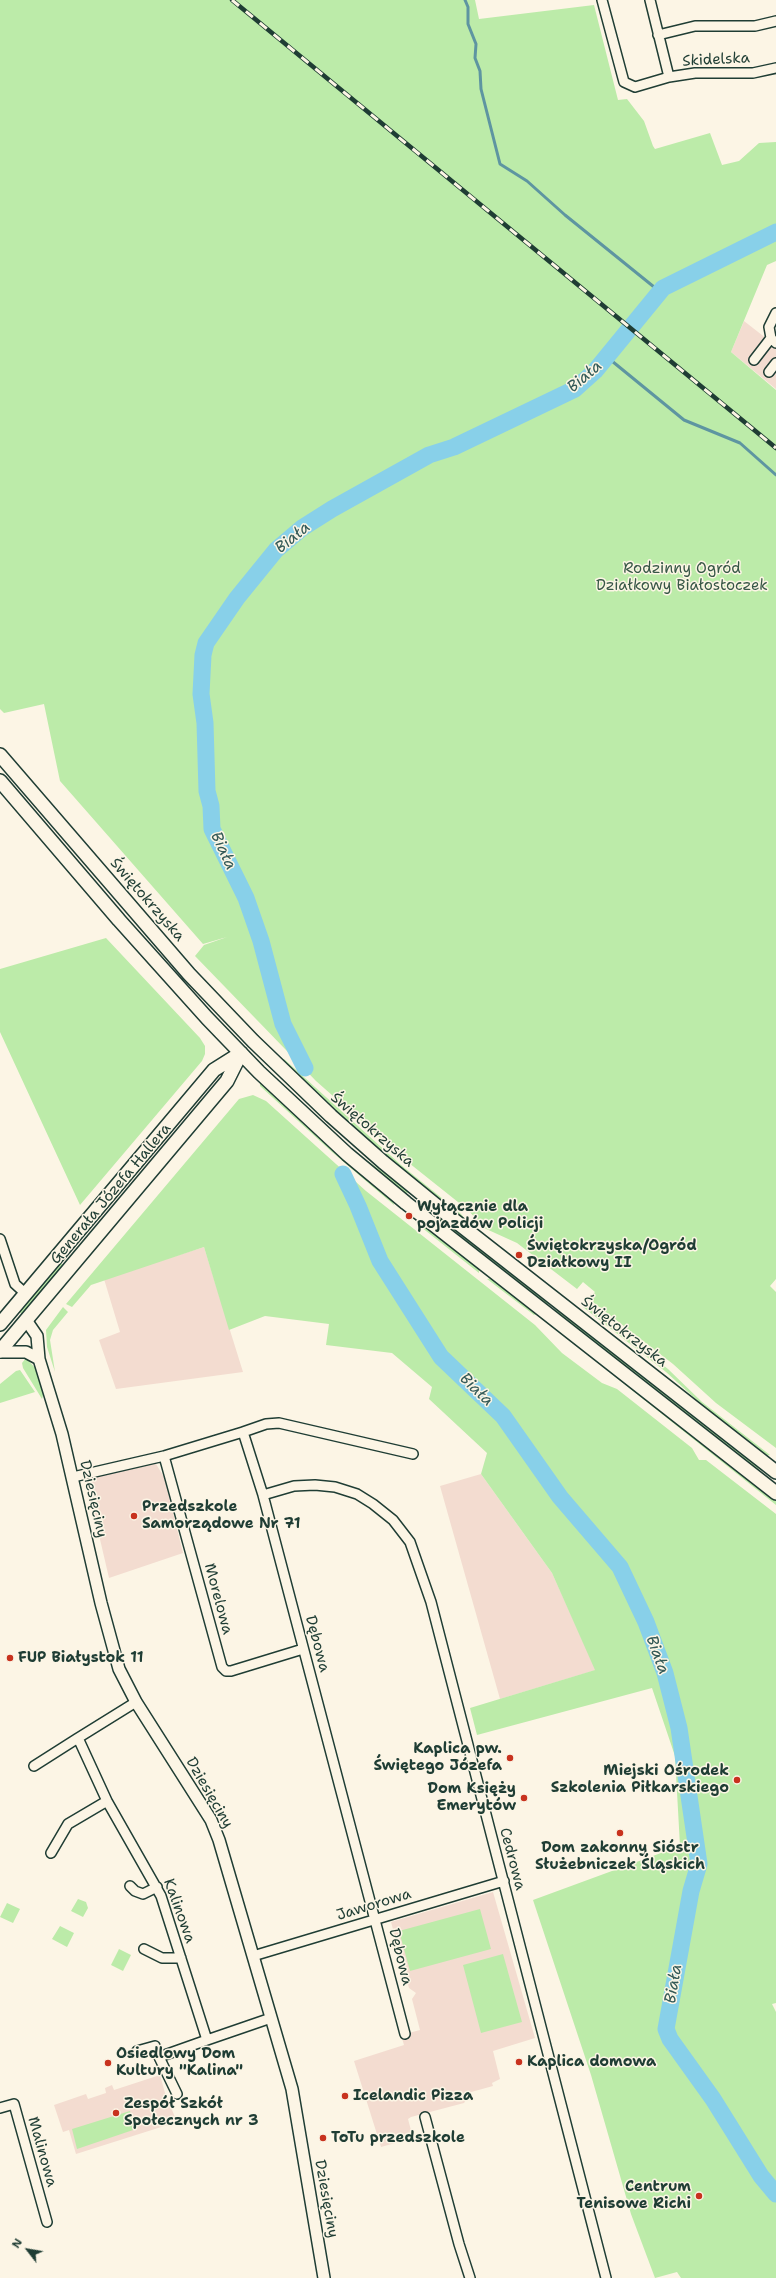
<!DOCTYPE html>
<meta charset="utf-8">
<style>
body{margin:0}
#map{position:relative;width:776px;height:2278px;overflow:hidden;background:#fcf5e5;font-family:"Shantell Sans",sans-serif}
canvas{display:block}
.north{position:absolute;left:8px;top:2230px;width:40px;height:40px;-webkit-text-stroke:3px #fcf5e5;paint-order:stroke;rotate:301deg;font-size:11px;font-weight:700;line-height:16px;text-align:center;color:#1f3d34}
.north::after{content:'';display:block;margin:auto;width:14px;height:18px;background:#1f3d34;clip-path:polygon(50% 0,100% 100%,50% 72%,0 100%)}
</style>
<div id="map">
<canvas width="776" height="2278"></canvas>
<div class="north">N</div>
</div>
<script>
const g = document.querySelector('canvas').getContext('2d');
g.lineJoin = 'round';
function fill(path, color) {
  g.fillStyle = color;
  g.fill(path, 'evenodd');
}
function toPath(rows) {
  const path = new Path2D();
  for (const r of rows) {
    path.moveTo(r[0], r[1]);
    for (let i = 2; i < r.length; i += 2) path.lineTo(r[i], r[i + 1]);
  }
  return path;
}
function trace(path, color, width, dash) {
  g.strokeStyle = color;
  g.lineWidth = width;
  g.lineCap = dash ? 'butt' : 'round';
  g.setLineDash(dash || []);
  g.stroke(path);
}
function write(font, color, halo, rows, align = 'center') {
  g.font = font + ' "Shantell Sans",sans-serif';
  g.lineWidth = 3;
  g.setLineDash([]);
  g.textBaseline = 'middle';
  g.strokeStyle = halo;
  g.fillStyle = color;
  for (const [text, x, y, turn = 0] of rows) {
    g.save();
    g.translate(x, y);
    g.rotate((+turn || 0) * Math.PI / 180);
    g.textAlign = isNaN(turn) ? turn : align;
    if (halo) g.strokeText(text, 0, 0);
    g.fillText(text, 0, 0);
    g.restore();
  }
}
fill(toPath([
 [744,321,776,346,776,389,731,352],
 [204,1247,243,1372,116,1389,99,1340,120,1332,104,1279],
 [156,1464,164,1477,183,1553,109,1578,86,1479],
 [481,1474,552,1573,596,1670,500,1699,440,1486],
 [493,1892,535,2038,493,2051,500,2079,492,2083,493,2086,464,2094,466,2100,464,2103,411,2117,408,2119,413,2138,381,2147,354,2061,404,2045,401,2035,420,2030,412,1999,416,1993,409,1988,391,1922],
 [160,2075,165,2093,177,2122,76,2154,69,2130,63,2132,54,2105,86,2094,88,2099,106,2093,105,2088,112,2085,114,2090]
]), '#f3dcd0');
fill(toPath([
 [0,0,475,0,479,19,594,5,618,100,627,99,644,121,653,146,655,149,710,133,722,165,739,161,759,143,776,142,776,261,767,265,731,352,776,390,776,1279,770,1286,776,1292,776,1448,716,1403,673,1364,589,1299,595,1292,583,1282,577,1289,517,1243,484,1228,468,1210,409,1163,316,1081,195,956,204,945,227,937,203,944,60,781,44,704,4,713,0,709],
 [106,938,200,1038,205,1046,205,1054,202,1061,80,1205,0,1032,0,969],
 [280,1059,284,1059,401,1165,459,1212,471,1225,397,1166],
 [260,1081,393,1201,394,1205,332,1152,260,1086],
 [253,1095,266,1101,366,1191,535,1325,562,1353,602,1383,617,1389,692,1448,699,1460,706,1460,776,1514,776,2003,772,2004,776,2012,776,2278,681,2278,677,2272,655,2278,631,2214,591,2075,533,1900,680,1846,675,1756,652,1688,477,1735,470,1708,595,1670,552,1573,481,1474,487,1453,429,1399,432,1387,392,1353,326,1345,329,1324,265,1316,229,1330,204,1247,91,1285,72,1307,66,1304,239,1099],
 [368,1161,409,1191,405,1195,365,1163],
 [415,1200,430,1213,448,1222,552,1303,544,1305],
 [420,1222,479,1267,479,1273,416,1223],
 [60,1262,63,1265,56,1275,24,1314,18,1312],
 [492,1278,537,1314,534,1315,487,1279],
 [582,1302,668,1369,702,1402,770,1455,765,1456,700,1403,666,1372,583,1307],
 [63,1307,68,1312,53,1330,50,1340,55,1372,47,1347,46,1330],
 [559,1309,776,1478,776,1479,740,1458,551,1310],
 [26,1358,37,1370,44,1392,42,1399,23,1368,22,1363],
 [20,1370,35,1392,0,1403,0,1384,16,1371],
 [613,1375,621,1379,776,1500,776,1505],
 [78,1899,86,1902,88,1908,83,1917,71,1911],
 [7,1903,20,1909,13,1923,0,1917],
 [480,1909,491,1949,410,1971,399,1931],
 [60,1926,74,1933,67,1947,52,1939],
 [119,1949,131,1955,123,1971,111,1965],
 [503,1954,522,2022,481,2033,463,1965],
 [130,2111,136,2129,77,2149,72,2129]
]), '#bceba9');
trace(toPath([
 [465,0,468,7,468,24,476,44,475,58,480,71,481,89,500,164,527,181,565,215,659,291],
 [607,357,684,420,740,443,776,475]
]), '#5e95a1', 3);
trace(toPath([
 [305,1068,283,1024,261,941,246,898,212,829,211,806,207,791,205,723,201,694,203,655,206,643,237,598,276,550,302,528,332,509,429,455,454,447,575,389,595,371,663,288,776,232],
 [343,1174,358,1206,380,1261,441,1357,503,1416,560,1497,620,1567,646,1622,665,1673,679,1728,699,1864,691,1891,666,2029,670,2039,713,2099,761,2176,776,2194]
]), '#88d0e9', 17);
const minor = toPath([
 [602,0,624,82,635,87,669,77,695,73,753,73,776,68],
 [650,0,669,77],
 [658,35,695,26,755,26,776,21],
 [776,313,769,327,771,338,776,343],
 [754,360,771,338],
 [769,372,776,363],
 [0,1239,15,1284,26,1294],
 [164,1456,222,1667,226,1671,231,1671,303,1649],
 [73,1477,164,1456,243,1432],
 [263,1495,294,1486,315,1485,335,1487,357,1494,373,1504,393,1520,410,1542,431,1602,606,2278],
 [136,1702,78,1738,107,1801,161,1896,207,2040,271,2018],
 [34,1766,78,1738],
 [51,1853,68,1824,107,1801],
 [130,1886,135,1891,143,1894,157,1887],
 [144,1949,162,1958,181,1958],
 [253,1956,504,1881],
 [405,2034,263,1495,243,1432,266,1424,279,1423,413,1454],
 [137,2051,155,2046,159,2057],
 [177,2094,159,2057,207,2040],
 [0,2108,14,2104,47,2222],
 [425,2117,459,2244,470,2278]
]);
const tertiary = toPath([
 [26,1320,37,1336,39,1359,62,1434,101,1603,119,1669,136,1702,211,1820,219,1840,292,2089,324,2278],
 [0,1352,26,1352,39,1359]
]);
const secondary = toPath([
 [0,755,189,974,253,1041,331,1116,383,1162,454,1220,776,1472],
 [0,781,119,920,207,1018,259,1072,347,1154,406,1203,776,1493],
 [0,1324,214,1070,241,1053],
 [0,1351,227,1081,241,1053]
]);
trace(minor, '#1f3d34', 12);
trace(tertiary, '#1f3d34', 14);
trace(secondary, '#1f3d34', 16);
trace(minor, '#fcf5e5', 9);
trace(tertiary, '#fcf5e5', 11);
trace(secondary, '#fcf5e5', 13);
const rail = toPath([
 [232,0,776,448]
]);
trace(rail, '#1f3d34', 4.5);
trace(rail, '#fcf5e5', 3, [9]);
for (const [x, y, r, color] of [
 [409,1216,4,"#c8321e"],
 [519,1255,4,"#c8321e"],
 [134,1516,4,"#c8321e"],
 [10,1658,4,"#c8321e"],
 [510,1758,4,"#c8321e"],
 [737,1780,4,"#c8321e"],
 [524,1798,4,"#c8321e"],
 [620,1833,4,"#c8321e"],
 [519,2062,4,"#c8321e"],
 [108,2063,4,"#c8321e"],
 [345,2096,4,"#c8321e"],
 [116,2113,4,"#c8321e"],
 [323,2138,4,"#c8321e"],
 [699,2196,4,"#c8321e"]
]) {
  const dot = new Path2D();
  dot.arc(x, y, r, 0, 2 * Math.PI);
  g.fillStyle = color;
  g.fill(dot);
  trace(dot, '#fcf5e5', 1.5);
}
write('15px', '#1f3d34', '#fcf5e5', [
 ["Skidelska",716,60,-3],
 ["Świętokrzyska",147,900,49],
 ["Świętokrzyska",372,1130,41],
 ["Generała Józefa Hallera",111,1194,-50],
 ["Świętokrzyska",624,1332,38],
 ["Dziesięciny",93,1499,77],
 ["Morelowa",218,1599,75],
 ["Dębowa",317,1644,75],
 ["Dziesięciny",209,1793,60],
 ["Cedrowa",512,1859,75],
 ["Jaworowa",374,1905,-17],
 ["Kalinowa",179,1911,70],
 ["Dębowa",400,1957,76],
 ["Malinowa",42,2152,74],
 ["Dziesięciny",326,2199,80]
]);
write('15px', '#375746', '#fcf5e5', [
 ["Rodzinny Ogród",682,569],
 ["Działkowy Białostoczek",682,586]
]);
write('bold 15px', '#1f3d34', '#fcf5e5', [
 ["Wyłącznie dla",417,1207],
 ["pojazdów Policji",417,1224],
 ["Świętokrzyska/Ogród",527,1246],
 ["Działkowy II",527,1263],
 ["Przedszkole",142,1507],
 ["Samorządowe Nr 71",142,1524],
 ["FUP Białystok 11",18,1658],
 ["Kaplica pw.",502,1749,"right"],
 ["Świętego Józefa",502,1766,"right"],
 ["Miejski Ośrodek",729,1771,"right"],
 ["Szkolenia Piłkarskiego",729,1788,"right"],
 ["Dom Księży",516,1789,"right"],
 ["Emerytów",516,1806,"right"],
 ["Dom zakonny Sióstr",620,1848,"center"],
 ["Służebniczek Śląskich",620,1865,"center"],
 ["Osiedlowy Dom",116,2054],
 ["Kultury \"Kalina\"",116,2071],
 ["Kaplica domowa",527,2062],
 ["Icelandic Pizza",353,2096],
 ["Zespół Szkół",124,2104],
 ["Społecznych nr 3",124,2121],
 ["ToTu przedszkole",331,2138],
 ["Centrum",691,2187,"right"],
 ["Tenisowe Richi",691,2204,"right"]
], 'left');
write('italic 16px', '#345a58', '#fcf5e5', [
 ["Biała",585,377,-41],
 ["Biała",293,538,-39],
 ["Biała",223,851,65],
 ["Biała",476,1390,44],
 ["Biała",657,1655,70],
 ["Biała",674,1984,-80]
]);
</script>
